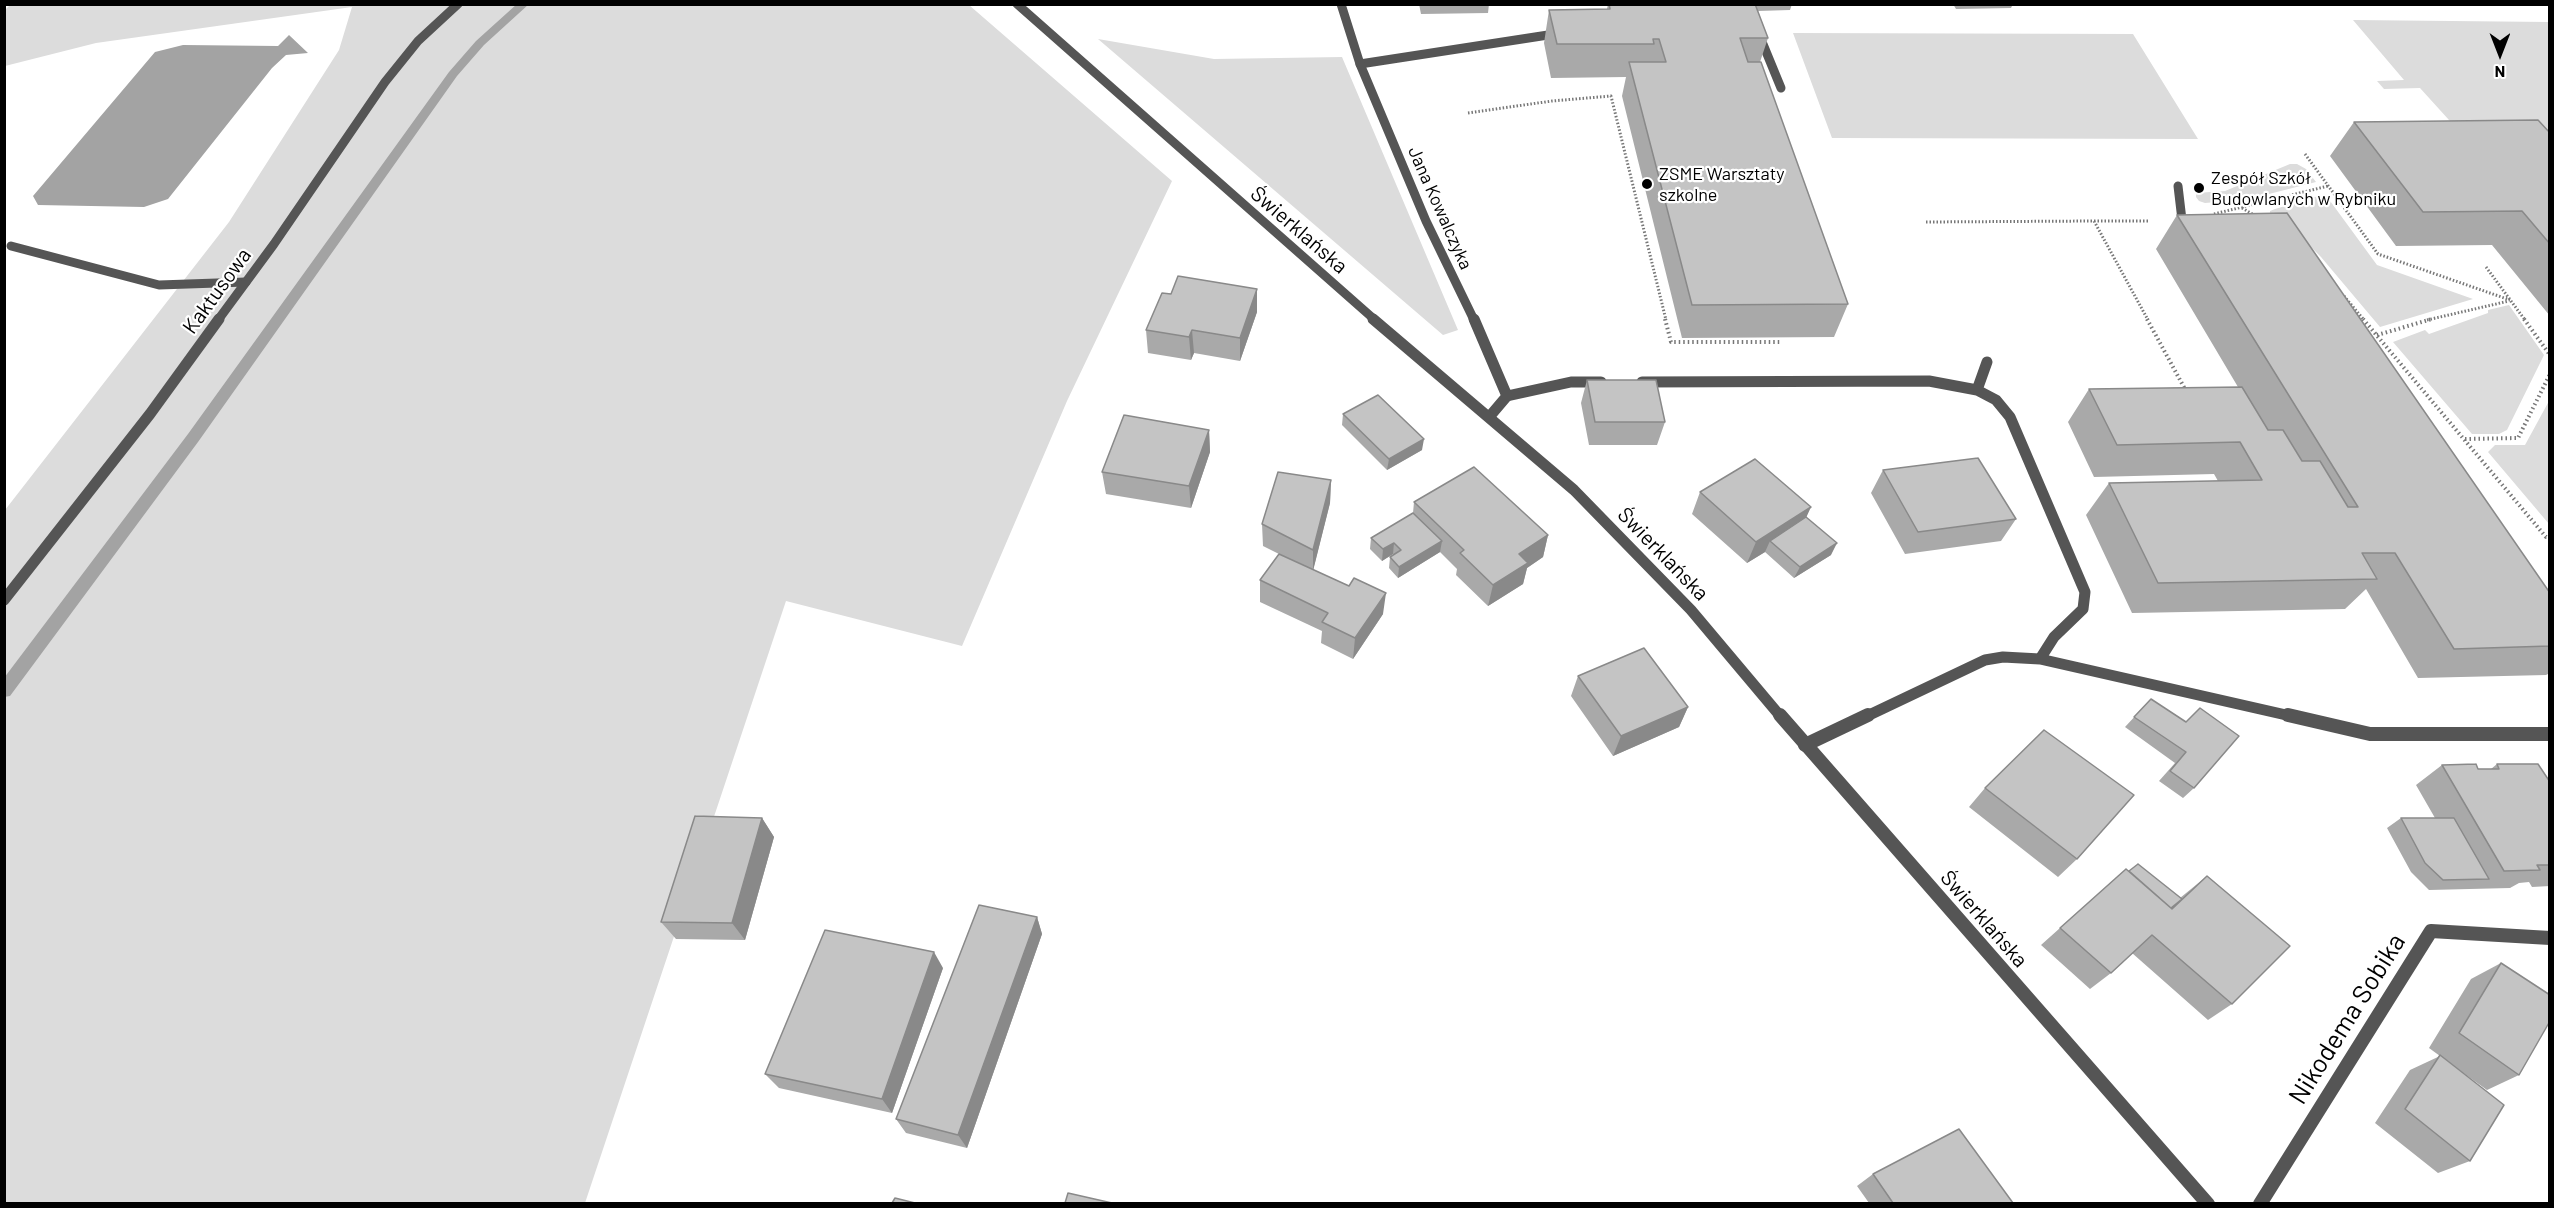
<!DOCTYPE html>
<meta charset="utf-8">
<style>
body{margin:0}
#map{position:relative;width:2554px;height:1208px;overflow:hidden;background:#fff;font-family:Barlow,sans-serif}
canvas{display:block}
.frame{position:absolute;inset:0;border:6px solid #000;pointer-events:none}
.north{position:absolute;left:2470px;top:24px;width:60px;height:60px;-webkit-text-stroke:4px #fff;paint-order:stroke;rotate:180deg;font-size:16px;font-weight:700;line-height:24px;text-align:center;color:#000}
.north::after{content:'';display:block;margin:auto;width:21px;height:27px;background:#000;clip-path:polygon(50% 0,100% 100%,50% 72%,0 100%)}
</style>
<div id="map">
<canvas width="2554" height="1208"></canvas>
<div class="frame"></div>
<div class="north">N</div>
</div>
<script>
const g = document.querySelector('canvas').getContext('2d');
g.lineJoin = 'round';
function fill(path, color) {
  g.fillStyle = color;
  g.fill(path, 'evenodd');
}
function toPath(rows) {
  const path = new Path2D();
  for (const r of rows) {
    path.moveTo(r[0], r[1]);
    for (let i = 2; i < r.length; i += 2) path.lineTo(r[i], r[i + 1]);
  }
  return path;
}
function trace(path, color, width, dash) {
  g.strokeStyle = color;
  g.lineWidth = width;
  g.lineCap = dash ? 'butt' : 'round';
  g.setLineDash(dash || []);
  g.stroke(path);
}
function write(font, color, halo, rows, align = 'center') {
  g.font = font + ' Barlow,sans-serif';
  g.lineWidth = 4.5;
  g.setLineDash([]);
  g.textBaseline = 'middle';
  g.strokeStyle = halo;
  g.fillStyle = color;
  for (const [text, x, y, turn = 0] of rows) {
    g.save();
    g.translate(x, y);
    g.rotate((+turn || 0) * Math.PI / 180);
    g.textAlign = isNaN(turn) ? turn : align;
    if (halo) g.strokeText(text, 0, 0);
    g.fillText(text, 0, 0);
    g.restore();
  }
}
fill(toPath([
 [10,5,969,5,1172,181,1067,401,962,646,786,601,585,1203,5,1203,5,510,229,222,339,50,352,7,96,43,5,66,5,10],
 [2353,20,2549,22,2549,140,2468,141,2420,88,2384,89,2377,81,2404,80],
 [1793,33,2133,34,2198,139,1832,138],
 [1098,39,1214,59,1342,57,1458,330,1443,335],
 [2290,164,2297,164,2306,169,2316,182,2269,194,2217,202,2205,203,2199,201,2196,197,2196,193,2225,191],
 [2325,194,2377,265,2473,299,2380,327,2321,257,2297,233,2270,215,2270,211,2275,209],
 [2509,305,2544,355,2507,430,2499,434,2472,434,2393,342,2425,330,2429,334,2488,313,2488,310],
 [2549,401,2550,524,2549,524,2488,452,2495,445,2525,445]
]), '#dcdcdc');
fill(toPath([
 [289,35,308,53,286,55,272,68,168,199,144,207,38,205,33,196,155,52,183,45,278,46]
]), '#a3a3a3');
fill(toPath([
 [517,4,529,4,484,45,457,76,198,442,10,696,4,697,4,678,188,434,449,72,476,41,517,4]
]), '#a3a3a3');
trace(toPath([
 [1468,113,1552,101,1611,96,1666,320],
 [2305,154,2378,254,2510,300],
 [2242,208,2254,215],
 [2214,214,2328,186],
 [2094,221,2150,221],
 [1926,222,2094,221,2148,320],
 [2486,267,2525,320],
 [2344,296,2364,320],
 [2427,320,2509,301]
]), '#777', 3, [1.5, 2]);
trace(toPath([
 [1665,319,1671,342,1781,342],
 [2147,319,2186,391],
 [2363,319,2546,537,2550,537],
 [2524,319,2550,355],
 [2377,335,2432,319],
 [2465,439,2518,438,2550,374]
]), '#777', 4, [1.5, 3]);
trace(toPath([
 [1758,32,1781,88],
 [1360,64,1561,33],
 [2178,186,2182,220],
 [11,246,159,285,246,282]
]), '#555', 9);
trace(toPath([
 [1642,382,1929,381,1977,390,1987,362],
 [1977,390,1996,400,2010,417,2085,592,2083,609,2054,637,2040,659],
 [1507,396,1571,382,1601,382],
 [1865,717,1985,660,2003,657,2040,659,2295,717]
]), '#555', 11);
trace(toPath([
 [2288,715,2370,734,2550,734],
 [1805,745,1868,715]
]), '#555', 14);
trace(toPath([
 [1341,4,1360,64,1426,221,1474,320]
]), '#555', 9);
trace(toPath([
 [1474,319,1507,396,1490,416]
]), '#555', 11);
trace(toPath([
 [2260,1204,2431,931,2550,938]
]), '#555', 14);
trace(toPath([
 [1017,4,1375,320],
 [218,320,274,244,385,82,418,41,458,4]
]), '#555', 9);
trace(toPath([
 [1373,319,1574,490,1691,610,1781,717],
 [4,600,150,414,219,319]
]), '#555', 11);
trace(toPath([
 [1780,715,2208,1204]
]), '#555', 14);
fill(toPath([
 [1419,4,1489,4,1488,13,1421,14],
 [1608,4,1792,4,1790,10,1758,11,1768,38,1760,62,1848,304,1834,337,1682,338,1622,96,1626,77,1551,78,1544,43,1549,10,1607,9],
 [1953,4,2013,4,2011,8,1956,9],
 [2070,4,2120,4,2119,6,2070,5],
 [2354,122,2550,133,2550,316,2492,245,2396,246,2330,156],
 [2177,215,2550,593,2550,673,2546,675,2418,678,2366,589,2345,609,2132,613,2086,515,2109,483,2218,481,2214,474,2094,477,2068,422,2089,389,2238,387,2156,249],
 [1257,289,1257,312,1240,361,1194,353,1191,360,1148,353,1146,330,1171,294],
 [1587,380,1665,422,1657,445,1589,445,1581,403],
 [1343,414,1422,450,1387,470,1342,425],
 [1209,430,1210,452,1191,508,1106,494,1102,472],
 [1883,470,2016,519,2001,541,1905,554,1871,493],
 [1331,480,1330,503,1313,570,1383,614,1353,659,1321,643,1322,631,1260,602,1260,580,1279,554,1263,546,1262,524],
 [1700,492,1806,517,1831,555,1794,578,1765,552,1747,563,1692,514],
 [1414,502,1548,535,1543,557,1527,568,1523,584,1488,606,1456,575,1457,569,1440,552,1398,578,1389,568,1390,557,1393,555,1393,554,1382,561,1370,549,1371,538,1413,513],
 [1578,676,1688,707,1679,727,1613,756,1571,696],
 [2151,699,2186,722,2194,788,2183,798,2159,781,2175,763,2125,727],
 [2497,764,2550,782,2550,886,2532,887,2529,882,2519,883,2510,888,2429,890,2411,872,2387,828,2401,818,2435,818,2416,785,2442,765,2478,769,2491,769],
 [1985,788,2077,859,2058,877,1969,807],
 [762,818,774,837,745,940,676,939,661,922],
 [2126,869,2129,871,2180,898,2207,876,2232,1004,2208,1020,2132,953,2111,973,2090,989,2041,945],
 [1037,917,1042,934,967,1148,906,1133,896,1119],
 [2501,963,2519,1075,2487,1090,2444,1059,2470,1161,2438,1173,2375,1123,2410,1070,2440,1056,2429,1048,2471,979],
 [943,968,892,1113,779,1088,765,1074],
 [1873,1174,2013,1203,1869,1203,1857,1186]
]), '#a9a9a9');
fill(toPath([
 [1257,289,1257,312,1240,361,1240,338],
 [1192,330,1194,353,1191,360,1189,337],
 [1209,430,1210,452,1191,508,1189,486],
 [1424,439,1422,450,1387,470,1389,459],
 [1331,480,1330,503,1313,571,1313,550],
 [1811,507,1801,529,1770,541,1765,552,1747,563,1756,542],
 [1548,535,1543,557,1527,568,1523,584,1488,606,1493,585,1519,554],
 [1442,541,1440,552,1398,578,1399,567],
 [1394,543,1393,554,1382,561,1383,549],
 [1837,543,1831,555,1794,578,1800,567],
 [1386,593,1383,614,1353,659,1355,638],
 [1688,707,1679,727,1613,756,1621,736],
 [762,818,774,837,745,940,732,923],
 [1037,917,1042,934,967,1148,958,1135],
 [934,952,943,968,892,1113,882,1099]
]), '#898989');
const building = toPath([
 [1609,4,1755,4,1768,38,1740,38,1748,62,1761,62,1848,304,1692,305,1629,62,1666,62,1659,39,1653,39,1654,44,1557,44,1549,10,1610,9,1609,4],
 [2538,120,2550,133,2550,244,2522,211,2423,212,2354,122,2538,120],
 [2287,213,2550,593,2550,646,2454,649,2395,553,2362,553,2377,579,2158,583,2109,483,2262,480,2240,442,2117,445,2089,389,2242,387,2268,430,2283,430,2302,461,2320,461,2348,507,2358,507,2177,215,2287,213],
 [1178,276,1257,289,1240,338,1192,330,1189,337,1146,330,1162,293,1171,294,1178,276],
 [1587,380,1656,380,1665,422,1595,422,1587,380],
 [1378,395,1424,439,1389,459,1343,414,1378,395],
 [1124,415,1209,430,1189,486,1102,472,1124,415],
 [1978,458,2016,519,1918,532,1883,470,1978,458],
 [1755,459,1811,507,1756,542,1700,492,1755,459],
 [1474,467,1548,535,1519,554,1528,563,1493,585,1460,553,1464,550,1414,502,1474,467],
 [1278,472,1331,480,1313,550,1262,524,1278,472],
 [1413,513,1442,541,1399,567,1390,557,1401,550,1394,543,1383,549,1371,538,1413,513],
 [1806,517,1837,543,1800,567,1770,541,1806,517],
 [1279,554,1349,586,1354,578,1386,593,1355,638,1322,622,1328,613,1260,580,1279,554],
 [1644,648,1688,707,1621,736,1578,676,1644,648],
 [2151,699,2186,722,2200,708,2239,736,2194,788,2170,771,2186,752,2134,717,2151,699],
 [2044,730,2134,795,2077,859,1985,788,2044,730],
 [2476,764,2478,769,2499,769,2497,764,2538,764,2550,782,2550,865,2537,865,2540,870,2504,871,2442,765,2476,764],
 [695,816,762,818,732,923,661,922,695,816],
 [2401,818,2454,818,2489,879,2443,880,2425,863,2401,818],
 [2138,864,2182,899,2171,908,2129,871,2138,864],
 [2126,869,2172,909,2207,876,2290,946,2232,1004,2152,935,2111,973,2060,928,2126,869],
 [979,905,1037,917,958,1135,896,1119,979,905],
 [825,930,934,952,882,1099,765,1074,825,930],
 [2501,963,2550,995,2550,1021,2519,1075,2459,1033,2501,963],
 [2440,1055,2504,1105,2470,1161,2405,1109,2440,1055],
 [1959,1129,2013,1203,1893,1203,1873,1174,1959,1129],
 [1068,1193,1112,1203,1065,1203,1068,1193],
 [895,1198,915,1203,892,1203,895,1198]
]);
fill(building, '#c4c4c4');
trace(building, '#898989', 1.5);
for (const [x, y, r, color] of [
 [1647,184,6,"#000"],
 [2199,188,6,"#000"]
]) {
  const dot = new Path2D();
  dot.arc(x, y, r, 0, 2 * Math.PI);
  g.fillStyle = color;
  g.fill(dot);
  trace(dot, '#fff', 2);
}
write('18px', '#000', '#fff', [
 ["ZSME Warsztaty",1659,174],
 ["szkolne",1659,195],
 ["Zespół Szkół",2211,178],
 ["Budowlanych w Rybniku",2211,199]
], 'left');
write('18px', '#000', '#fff', [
 ["Jana Kowalczyka",1440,208,66]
]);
write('21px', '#000', '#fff', [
 ["Świerklańska",1299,230,41],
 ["Kaktusowa",217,291,-54],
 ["Świerklańska",1663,554,46],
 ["Świerklańska",1984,919,49]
]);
write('26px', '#000', '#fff', [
 ["Nikodema Sobika",2347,1019,-58]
]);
</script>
